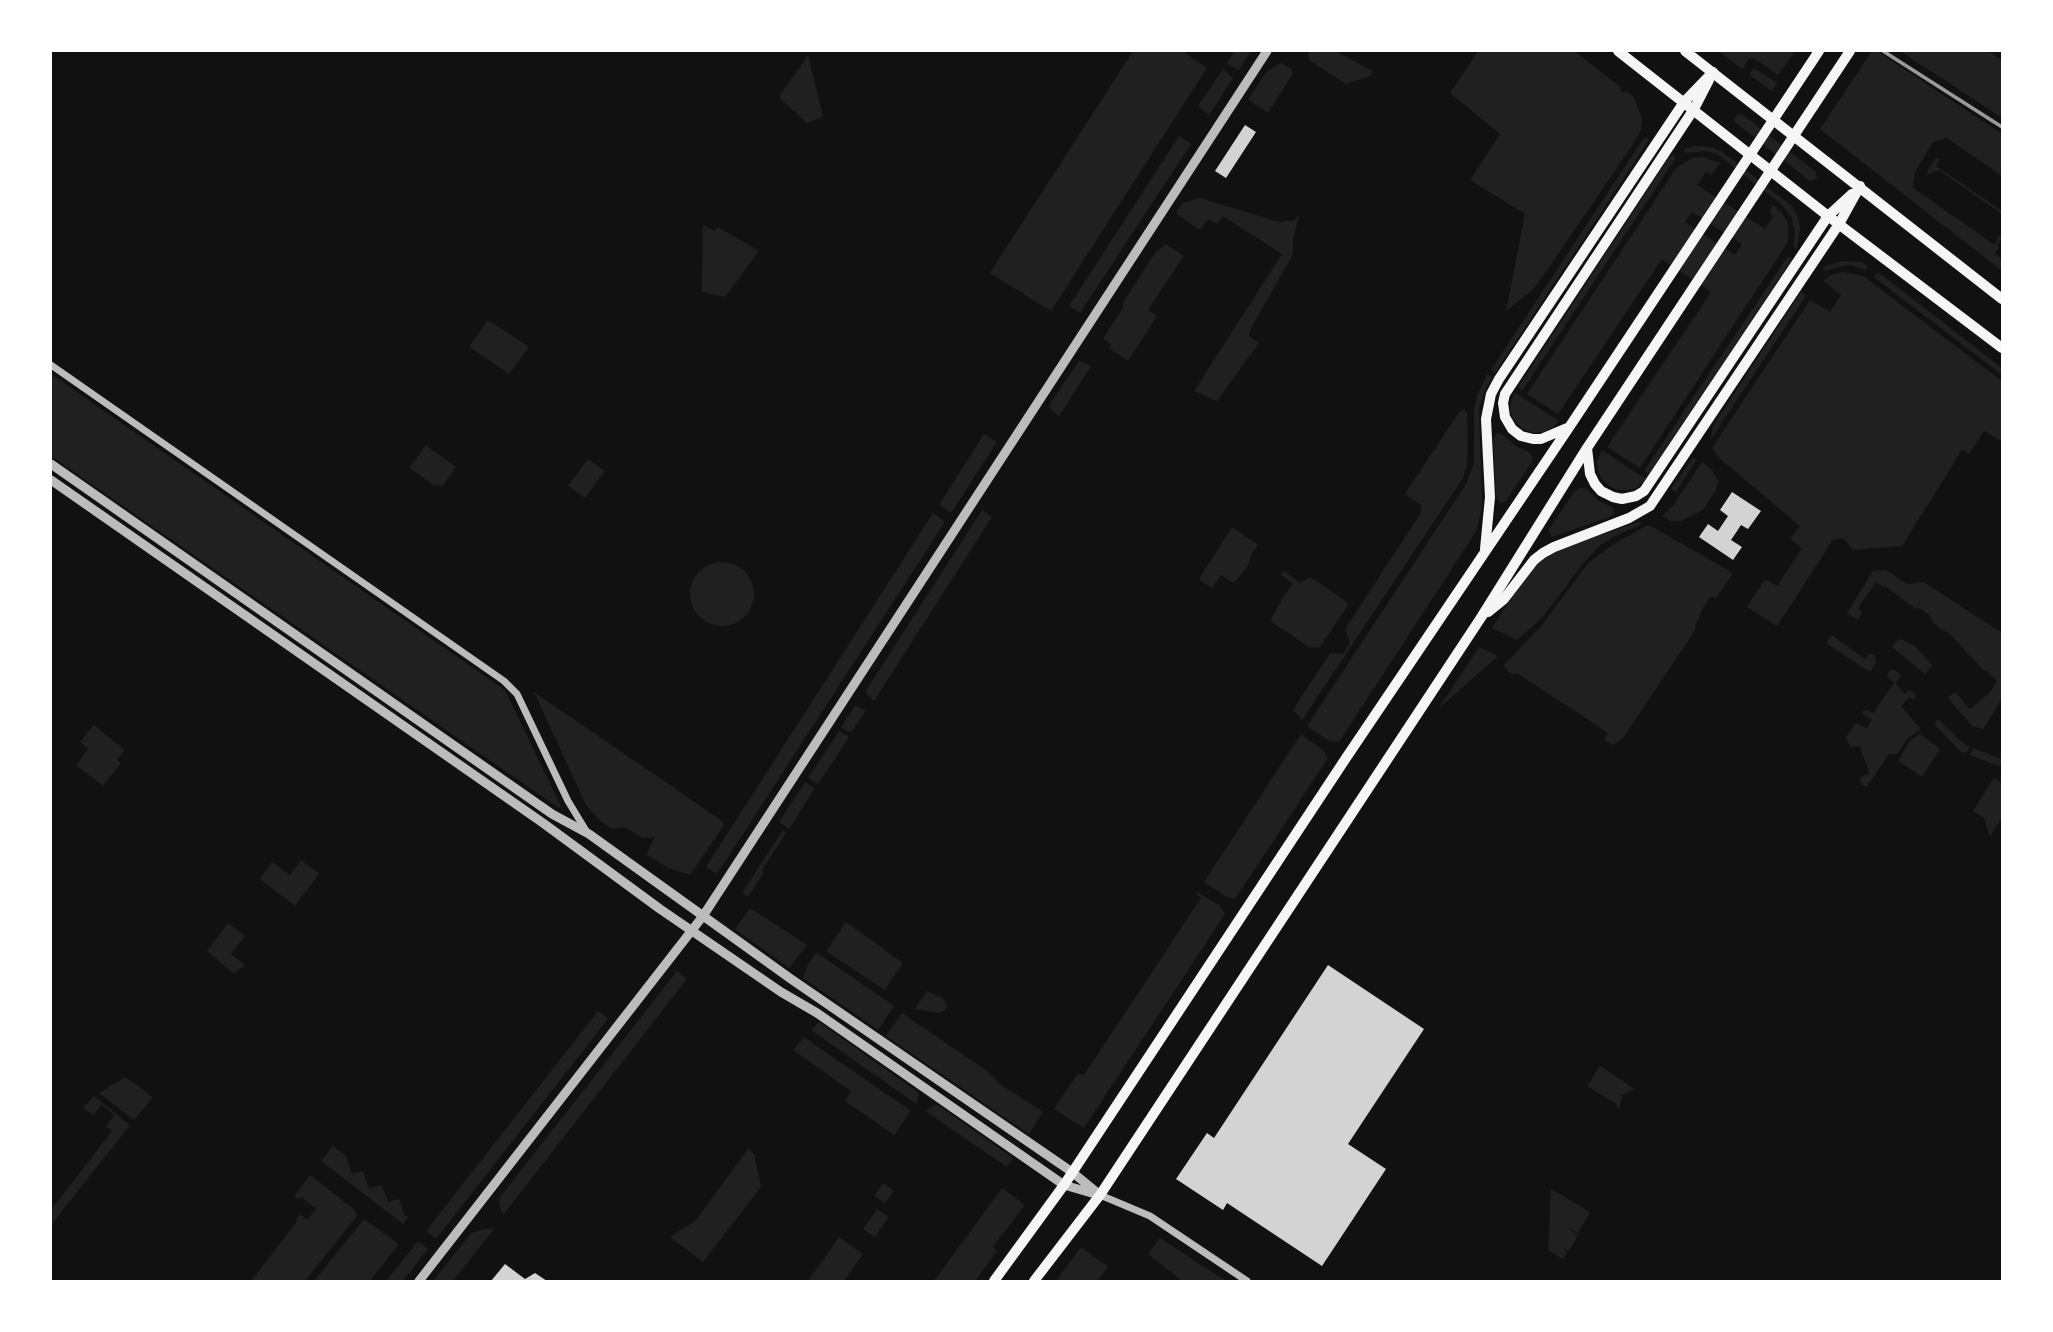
<!DOCTYPE html>
<style>
body{margin:0}
#map{position:relative;width:2053px;height:1332px;overflow:hidden;background:#111;font-family:"Exo 2",sans-serif}
canvas{display:block}
.frame{position:absolute;inset:0;border:52px solid #fff;pointer-events:none}
</style>
<div id="map">
<canvas width="2053" height="1332"></canvas>
<div class="frame"></div>
</div>
<script>
const g = document.querySelector('canvas').getContext('2d');
g.lineJoin = 'round';
function fill(path, color) {
  g.fillStyle = color;
  g.fill(path, 'evenodd');
}
function toPath(rows) {
  const path = new Path2D();
  for (const r of rows) {
    if (r.length === 3) {
      path.moveTo(r[0] + r[2], r[1]);
      path.arc(r[0], r[1], r[2], 0, 2 * Math.PI);
      continue;
    }
    path.moveTo(r[0], r[1]);
    for (let i = 2; i < r.length; i += 2) path.lineTo(r[i], r[i + 1]);
  }
  return path;
}
function trace(path, color, width, dash) {
  g.strokeStyle = color;
  g.lineWidth = width;
  g.lineCap = dash ? 'butt' : 'round';
  g.setLineDash(dash || []);
  g.stroke(path);
}
fill(toPath([
 [1133,51,1183,51,1207,68,1051,311,990,273],
 [1235,51,1251,51,1239,70,1226,64],
 [1308,51,1335,51,1373,71,1370,76,1346,84,1309,60],
 [1478,51,1574,51,1622,88,1620,91,1623,93,1626,91,1634,97,1642,118,1641,130,1632,146,1534,289,1506,311,1525,214,1470,180,1500,134,1450,93],
 [1719,51,1795,51,1778,75,1753,58,1749,59,1742,69],
 [1872,51,1877,51,2002,134,2002,176,1947,138,1933,142,1915,172,1913,188,1995,245,1998,237,2001,237,2002,239,1997,245,1999,247,1995,253,2002,259,2002,271,1820,129],
 [1900,51,1988,51,2002,60,2002,118],
 [808,55,823,117,807,123,780,99,780,95],
 [1281,63,1292,69,1292,75,1268,113,1248,100,1267,71],
 [1754,68,1777,83,1772,91,1749,75],
 [1223,69,1233,78,1209,115,1198,106],
 [1738,114,1743,115,1816,172,1817,179,1810,181,1736,123,1734,119],
 [1179,136,1191,144,1080,313,1069,306],
 [1647,138,1649,140,1495,373,1491,370,1643,139],
 [1694,146,1710,147,1721,151,1792,206,1798,217,1800,228,1797,249,1793,246,1795,235,1792,218,1782,205,1717,154,1706,151,1686,153,1685,152,1684,149],
 [1674,154,1675,159,1522,391,1518,387,1668,159],
 [1704,157,1720,163,1711,175,1706,172,1697,185,1765,229,1773,216,1769,212,1773,205,1781,212,1788,223,1788,242,1640,468,1607,447,1711,292,1662,259,1558,414,1527,394,1676,168,1692,158],
 [1692,212,1742,244,1735,255,1685,222],
 [1936,158,1940,159,1936,166,2002,211,2002,214,1939,170,1927,175,1927,171],
 [1200,198,1279,222,1294,220,1299,215,1293,240,1293,252,1291,258,1250,330,1249,336,1259,343,1217,401,1194,391,1282,254,1223,216,1217,224,1208,219,1200,230,1177,214,1177,210,1183,203],
 [703,225,715,231,718,227,759,251,725,297,702,292],
 [1166,244,1184,256,1148,310,1157,316,1128,361,1109,348,1111,344,1103,339,1124,306,1122,304,1155,253],
 [1788,256,1792,259,1649,474,1644,471],
 [1842,261,1861,262,1868,266,1865,270,1851,265,1841,266,1826,271,1822,267],
 [1843,272,1863,276,2002,381,2002,442,1984,431,1969,454,1962,450,1902,546,1853,550,1843,538,1833,540,1777,626,1747,607,1765,579,1777,586,1802,548,1790,539,1800,526,1719,458,1712,448,1810,300,1830,312,1841,295,1823,281,1831,275],
 [1878,272,2002,368,2002,375,1874,277],
 [1801,292,1806,296,1711,439,1713,426],
 [488,320,529,347,509,374,469,347],
 [1079,361,1091,366,1059,416,1052,411,1049,405],
 [51,374,505,690,561,806,559,808,553,804,51,456],
 [1487,374,1492,377,1484,393,1479,410,1482,506,1477,530,1339,742,1329,741,1307,726,1466,484,1474,463,1474,410,1477,396],
 [1514,392,1559,421,1552,428,1543,432,1533,433,1522,429,1513,419,1510,411,1511,402],
 [1465,410,1467,412,1468,446,1467,465,1463,478,1302,720,1293,710,1330,653,1343,654,1350,642,1345,629,1421,513,1421,505,1405,494,1460,411],
 [1498,433,1502,434,1516,446,1529,452,1533,458,1532,462,1506,501,1502,503,1498,501,1496,495,1493,438],
 [984,434,997,442,951,513,939,505],
 [426,445,456,467,442,487,437,484,435,486,409,468],
 [1602,450,1646,479,1636,488,1628,490,1617,490,1609,486,1602,479,1598,471,1597,461],
 [1693,458,1697,459,1676,492,1671,489],
 [588,459,605,471,585,498,568,486],
 [1702,462,1713,471,1718,481,1716,490,1703,510,1681,521,1671,521,1662,516,1672,507],
 [1579,488,1587,489,1599,501,1612,507,1614,513,1612,516,1552,537,1549,533,1549,529,1574,492],
 [982,510,992,517,874,701,865,692],
 [933,513,945,522,717,874,706,867],
 [1638,522,1644,523,1611,538,1598,547,1582,565,1543,617,1517,640,1492,628,1528,573,1539,562,1560,550],
 [1646,526,1651,526,1733,573,1716,598,1710,597,1703,608,1695,626,1696,628,1686,644,1623,738,1613,745,1604,740,1608,733,1517,673,1512,674,1503,666,1541,626,1589,562,1614,544],
 [1232,527,1258,545,1252,553,1248,566,1234,583,1221,575,1212,588,1199,579],
 [722,594,32],
 [1886,570,1907,584,1924,582,2002,633,2002,699,1983,729,1972,726,1948,698,1955,692,1970,709,1990,692,1997,681,1986,670,1984,671,1948,632,1940,629,1933,622,1929,615,1917,607,1916,609,1885,586,1883,587,1876,582,1858,608,1862,612,1858,620,1847,613,1873,571],
 [1284,571,1300,583,1310,577,1347,602,1348,605,1319,648,1309,647,1270,621,1283,597,1293,584,1281,575],
 [1832,635,1865,659,1869,654,1874,654,1877,661,1871,670,1868,671,1826,643],
 [1901,639,1916,647,1932,665,1925,674,1892,647,1896,641],
 [1479,647,1498,656,1439,708],
 [1890,670,1895,670,1901,675,1896,684,1905,694,1910,690,1916,696,1914,700,1910,697,1901,706,1921,729,1907,739,1898,754,1889,754,1867,786,1863,786,1859,778,1869,774,1868,768,1859,746,1850,747,1846,737,1856,723,1867,728,1872,720,1863,714,1863,711,1867,710,1873,713,1894,683,1887,677],
 [534,692,721,820,724,825,690,875,668,868,646,854,655,837,642,838,624,827,612,829,600,821,586,805],
 [855,706,866,710,851,733,841,727],
 [1938,719,1963,743,1970,747,1966,753,1961,752,1934,724],
 [94,725,125,750,117,760,121,763,103,786,76,765,88,749,80,742],
 [839,731,849,737,818,784,808,778],
 [1301,734,1323,750,1328,758,1235,899,1226,897,1204,882],
 [1920,734,1940,749,1922,777,1898,761,1909,741],
 [1973,748,2002,759,2002,767,1969,755],
 [1994,778,2002,783,2002,818,1990,837,1984,818,1973,811],
 [805,782,815,788,789,829,779,822],
 [783,830,786,833,762,870,764,872,748,897,742,893],
 [301,860,319,874,295,906,260,879,272,862,290,875],
 [1199,893,1220,906,1225,914,1084,1128,1054,1109,1078,1073,1084,1075,1201,898,1196,894],
 [750,908,807,945,789,968,735,929],
 [846,922,903,963,885,990,826,951],
 [228,923,245,936,231,954,245,965,234,974,207,951],
 [816,952,894,1006,880,1027,877,1029,803,978,807,966],
 [677,971,687,979,503,1215,499,1204,500,1197],
 [927,991,942,998,947,1005,945,1010,940,1013,915,1009],
 [598,1011,608,1019,436,1239,426,1231],
 [902,1013,987,1071,1000,1084,1043,1112,1029,1134,886,1036],
 [819,1022,919,1093,916,1104,811,1030],
 [804,1037,911,1111,894,1135,845,1101,851,1091,793,1050],
 [1600,1066,1635,1089,1622,1095,1619,1109,1615,1103,1587,1086],
 [125,1077,153,1097,134,1120,99,1093],
 [94,1096,130,1125,51,1225,51,1210,112,1131,106,1126,114,1115,102,1105,93,1115,83,1108],
 [936,1104,1013,1158,1007,1167,925,1111],
 [333,1146,346,1156,352,1174,363,1171,369,1188,382,1185,388,1202,399,1199,405,1216,407,1216,408,1218,403,1224,321,1161],
 [748,1149,754,1154,761,1187,703,1262,670,1237,696,1220],
 [310,1175,355,1210,357,1216,305,1281,251,1281,298,1220,296,1219,300,1214,307,1220,316,1209,301,1197,298,1199,294,1196],
 [883,1183,894,1191,885,1203,874,1196],
 [1002,1188,1025,1205,993,1247,997,1251,975,1281,934,1281],
 [1551,1189,1590,1212,1578,1233,1565,1226,1578,1235,1569,1251,1562,1247,1567,1252,1563,1259,1548,1250],
 [877,1209,889,1217,875,1237,863,1229],
 [364,1219,399,1244,370,1281,314,1281],
 [485,1229,494,1229,453,1281,433,1281,471,1233],
 [839,1237,863,1254,844,1281,808,1281],
 [1160,1238,1226,1281,1182,1281,1148,1254],
 [418,1241,428,1249,403,1281,386,1281],
 [1081,1247,1108,1267,1097,1281,1056,1281]
]), '#202020');
fill(toPath([
 [1245,125,1256,132,1226,178,1215,171],
 [1732,492,1761,511,1748,529,1741,525,1731,540,1742,547,1733,560,1699,537,1708,524,1718,531,1728,516,1720,510],
 [1328,965,1424,1029,1348,1144,1386,1169,1322,1266,1227,1203,1223,1210,1176,1179,1207,1133,1214,1138],
 [505,1264,525,1279,535,1273,547,1281,491,1281]
]), '#d3d3d3');
trace(toPath([
 [51,365,504,681,517,694,568,801,588,834],
 [1100,1195,1150,1216,1247,1281]
]), '#bcbcbc', 7);
trace(toPath([
 [51,464,552,814,589,834,621,857,791,979,1072,1172,1100,1195],
 [51,480,543,823,660,909,781,992,817,1013,1064,1185,1095,1194],
 [419,1281,703,916,1267,51]
]), '#bcbcbc', 9);
trace(toPath([
 [1567,428,1541,439,1533,439,1521,436,1512,429,1505,417,1503,403,1505,394,1694,109,1709,80],
 [1587,448,1590,474,1595,484,1601,491,1613,497,1622,499,1636,496,1644,491,1828,216,1852,194],
 [1485,549,1490,497,1486,419,1491,394,1499,379,1684,102,1713,72],
 [1488,612,1504,599,1534,560,1543,553,1554,547,1629,518,1650,506,1839,224,1860,186],
 [994,1281,1064,1185,1346,758,1570,426,1819,51],
 [1034,1281,1100,1195,1482,616,1587,448,1850,51]
]), '#f5f5f5', 10);
trace(toPath([
 [1618,51,1828,216,2002,348],
 [1685,51,2002,299]
]), '#f5f5f5', 10);
trace(toPath([
 [1883,51,2002,127]
]), '#9a9a9a', 3.5);
</script>
